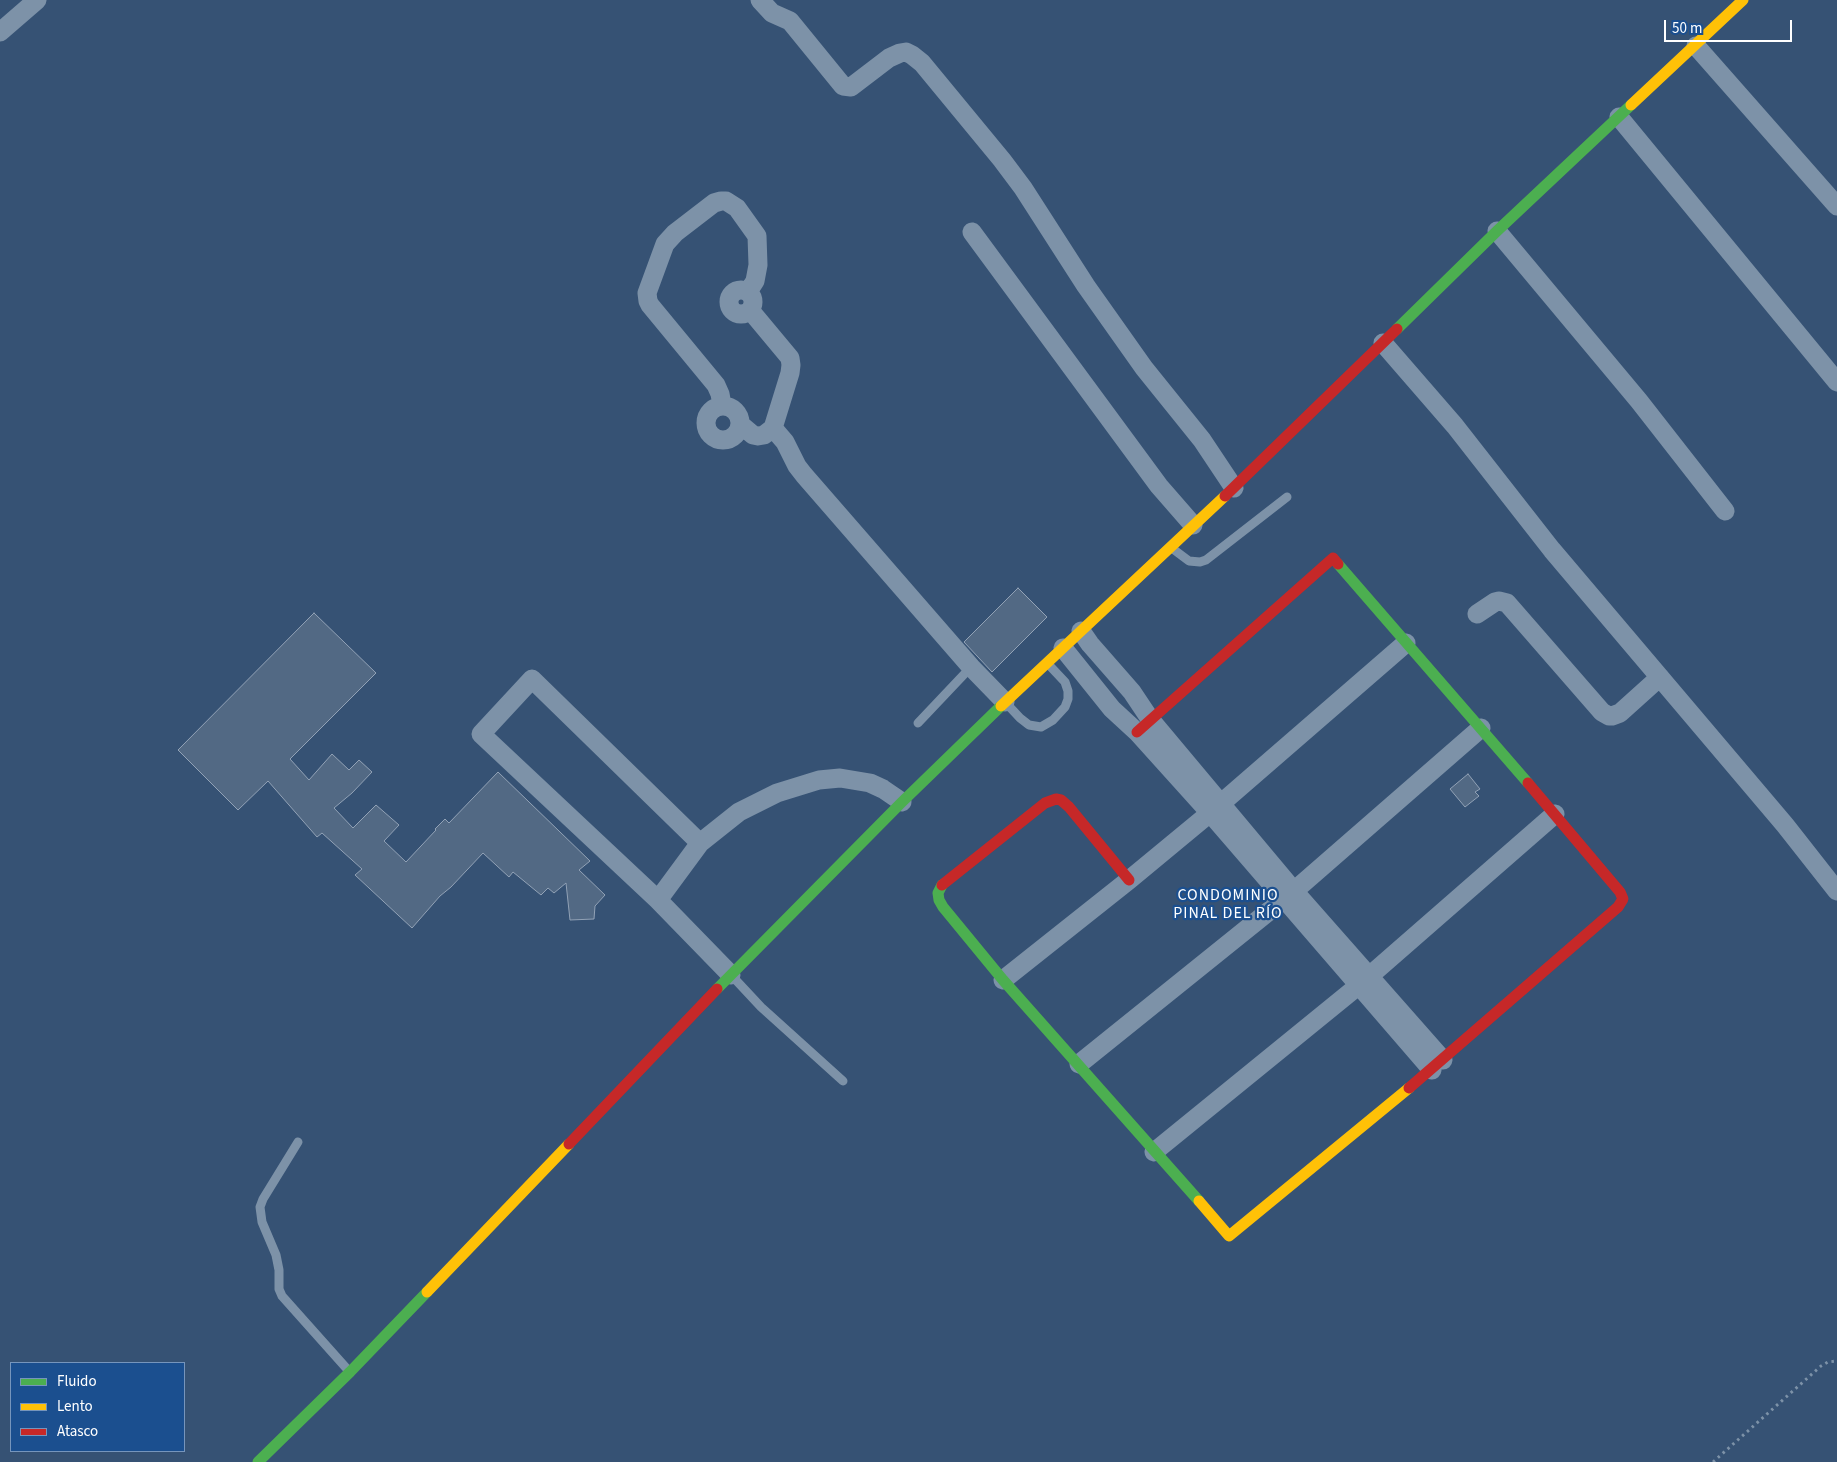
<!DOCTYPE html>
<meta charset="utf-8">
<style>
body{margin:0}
#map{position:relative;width:1837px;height:1462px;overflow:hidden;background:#365274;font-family:"Source Sans 3",sans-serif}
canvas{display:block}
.legend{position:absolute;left:10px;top:1362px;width:175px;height:90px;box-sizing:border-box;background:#1b4f8f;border:1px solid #7695bc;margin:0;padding:6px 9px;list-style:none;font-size:15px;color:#fff}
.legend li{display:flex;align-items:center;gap:10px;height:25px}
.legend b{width:25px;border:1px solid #7695bc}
.scale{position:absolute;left:1664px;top:20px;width:128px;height:22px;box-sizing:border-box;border:2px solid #fff;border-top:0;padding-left:6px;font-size:15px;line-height:18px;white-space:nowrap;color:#fff;-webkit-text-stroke:4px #1b4f8f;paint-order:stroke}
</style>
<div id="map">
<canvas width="1837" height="1462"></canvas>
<ul class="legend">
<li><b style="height:6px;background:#4caf50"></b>Fluido</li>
<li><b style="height:6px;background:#ffc107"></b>Lento</li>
<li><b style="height:6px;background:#c62828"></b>Atasco</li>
</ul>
<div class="scale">50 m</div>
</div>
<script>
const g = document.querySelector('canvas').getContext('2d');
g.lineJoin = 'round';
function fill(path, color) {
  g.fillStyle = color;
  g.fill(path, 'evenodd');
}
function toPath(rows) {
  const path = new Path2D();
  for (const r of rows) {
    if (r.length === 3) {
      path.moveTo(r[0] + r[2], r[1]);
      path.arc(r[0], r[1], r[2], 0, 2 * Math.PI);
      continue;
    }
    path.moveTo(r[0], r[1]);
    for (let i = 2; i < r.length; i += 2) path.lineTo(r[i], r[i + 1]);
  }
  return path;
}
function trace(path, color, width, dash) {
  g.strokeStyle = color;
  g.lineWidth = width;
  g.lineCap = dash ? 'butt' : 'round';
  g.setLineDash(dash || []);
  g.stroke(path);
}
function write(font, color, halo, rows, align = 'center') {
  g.font = font + ' "Source Sans 3",sans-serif';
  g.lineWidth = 4.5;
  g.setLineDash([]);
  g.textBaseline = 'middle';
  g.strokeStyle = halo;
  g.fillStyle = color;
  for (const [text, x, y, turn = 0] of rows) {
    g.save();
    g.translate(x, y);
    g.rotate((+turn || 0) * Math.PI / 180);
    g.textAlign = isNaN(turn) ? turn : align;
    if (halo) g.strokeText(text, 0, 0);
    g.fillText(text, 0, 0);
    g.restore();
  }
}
const building = toPath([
 [1018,588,1047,617,992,672,964,642,1018,588],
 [314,613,376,673,290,759,309,780,332,754,349,770,359,760,372,772,352,793,334,808,353,828,376,805,399,825,384,841,406,862,436,830,435,829,445,819,449,823,498,772,590,861,579,870,605,895,595,906,594,919,570,920,566,883,554,893,548,888,541,895,513,872,509,877,483,853,451,887,440,896,412,928,355,875,362,869,322,833,317,837,268,781,238,810,178,750,314,613],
 [1468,774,1480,789,1475,792,1479,796,1465,807,1450,789,1468,774]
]);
fill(building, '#526984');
trace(building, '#92a2b6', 1);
trace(toPath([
 [1713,1462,1821,1366,1828,1362,1837,1361]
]), '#7d92a8', 3, [2.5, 4]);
trace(toPath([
 [1173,549,1189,561,1200,562,1206,560,1287,497],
 [1006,703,1020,718,1029,725,1041,727,1053,720,1065,707,1068,699,1068,691,1065,682,1049,665],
 [918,723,971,667],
 [733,977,761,1007,843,1081],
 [298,1142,263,1199,260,1207,262,1222,276,1255,279,1270,279,1289,282,1296,348,1370]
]), '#7d92a8', 9);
trace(toPath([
 [760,0,772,13,790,21,843,86,851,87,889,58,900,53,906,52,912,55,922,63,1002,160,1023,188,1086,286,1144,368,1202,440,1234,488],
 [0,32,37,0],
 [1696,46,1837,206],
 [1619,117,1837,382],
 [1497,231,1639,401,1725,511],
 [972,232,1159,486,1193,525],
 [741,302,12],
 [1383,343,1455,426,1552,550,1785,825,1837,891],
 [722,405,720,394,716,385,650,305,648,301,647,293,665,244,675,233,714,203,721,201,726,201,737,208,757,236,758,265,755,281,748,292],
 [723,423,17],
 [740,424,753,435,758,436,764,435,773,428,790,373,791,365,790,358,750,310],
 [773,428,785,442,797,466,804,475,971,667,1005,702],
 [1477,614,1495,602,1499,601,1507,603,1602,712,1609,716,1612,716,1620,713,1660,677],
 [1081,631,1090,644,1132,692,1150,719,1294,891,1443,1060],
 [1063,648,1112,709,1137,732,1210,813,1432,1070],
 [700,843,532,679,481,734,658,900,731,975],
 [658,900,700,843,739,812,777,793,819,780,840,778,870,783,883,789,902,802],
 [1003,980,1129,880,1210,813,1406,643],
 [1079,1064,1294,891,1481,728],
 [1154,1152,1358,986,1555,814]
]), '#7d92a8', 19);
trace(toPath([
 [1397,329,1497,231,1631,105],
 [1338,564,1528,783],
 [942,885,938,893,939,900,943,907,1003,980,1199,1201],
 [717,989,902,802,1001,706],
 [258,1462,350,1372,427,1292]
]), '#4caf50', 11);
trace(toPath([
 [1631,105,1743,0],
 [1001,706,1225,496],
 [1199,1201,1229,1236,1409,1088],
 [427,1292,569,1144]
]), '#ffc107', 11);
trace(toPath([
 [1225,496,1397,329],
 [1137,732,1333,558,1338,564],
 [942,885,1045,803,1056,799,1061,800,1069,807,1129,880],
 [1409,1088,1618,907,1623,899,1620,892,1528,783],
 [569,1144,717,989]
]), '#c62828', 11);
g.letterSpacing = '1px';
write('16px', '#fff', '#1b4f8f', [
 ["CONDOMINIO",1228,896],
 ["PINAL DEL RÍO",1228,914]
]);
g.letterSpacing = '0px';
</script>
